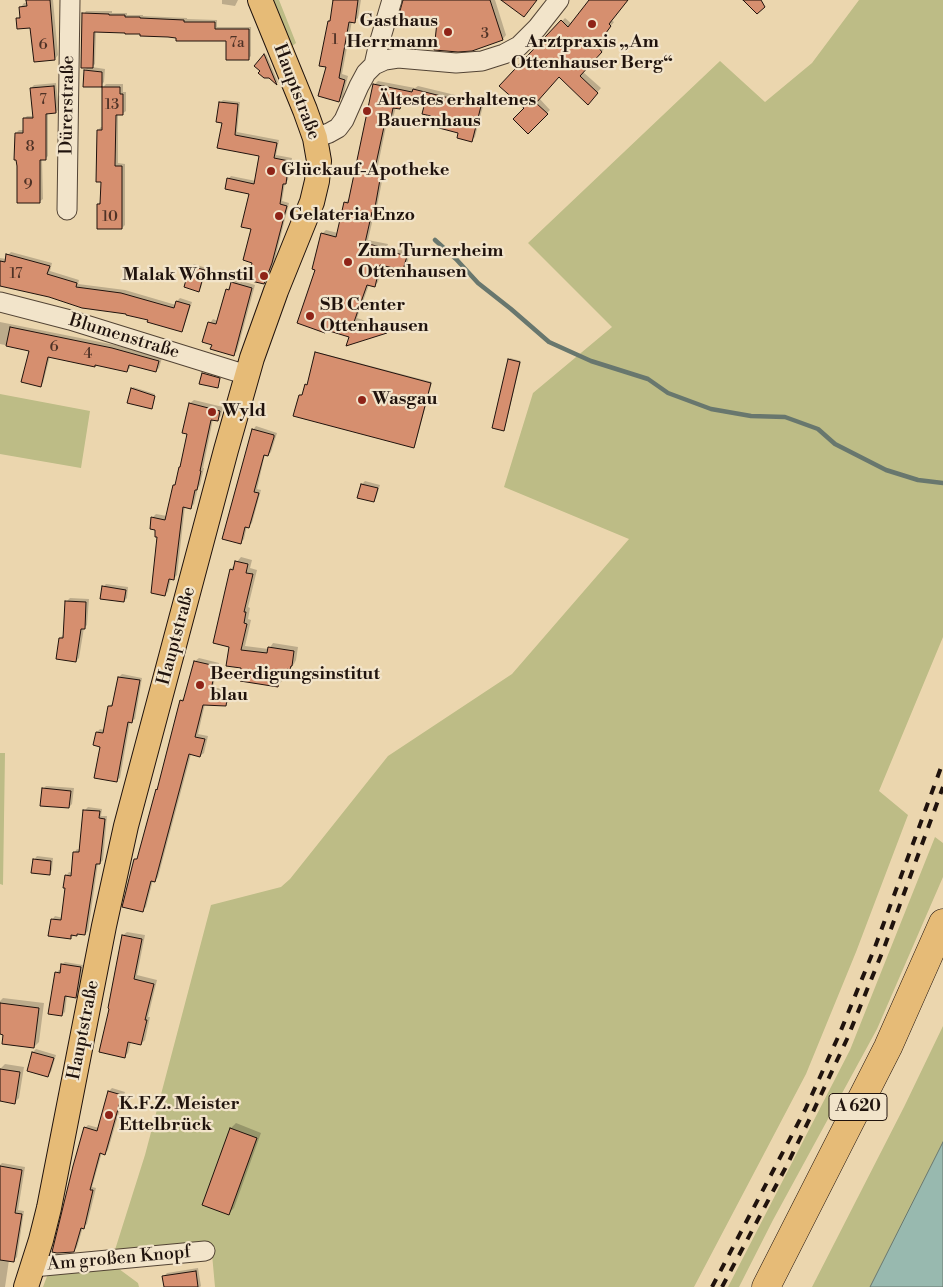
<!DOCTYPE html>
<meta charset="utf-8">
<style>
body{margin:0}
canvas{display:block;background:#ebd6ae}
</style>
<canvas width="943" height="1287"></canvas>
<script>
const g = document.querySelector('canvas').getContext('2d');
g.lineJoin = 'round';
function fill(path, color) {
  g.fillStyle = color;
  g.fill(path, 'evenodd');
}
function toPath(rows) {
  const path = new Path2D();
  for (const r of rows) {
    path.moveTo(r[0], r[1]);
    for (let i = 2; i < r.length; i += 2) path.lineTo(r[i], r[i + 1]);
  }
  return path;
}
function trace(path, color, width, dash) {
  g.strokeStyle = color;
  g.lineWidth = width;
  g.lineCap = dash ? 'butt' : 'round';
  g.setLineDash(dash || []);
  g.stroke(path);
}
function write(font, color, halo, rows, align = 'center') {
  g.font = font + ' "Libre Bodoni",serif';
  g.lineWidth = 4.5;
  g.setLineDash([]);
  g.textBaseline = 'middle';
  g.strokeStyle = halo;
  g.fillStyle = color;
  for (const [text, x, y, turn = 0] of rows) {
    g.save();
    g.translate(x, y);
    g.rotate((+turn || 0) * Math.PI / 180);
    g.textAlign = isNaN(turn) ? turn : align;
    if (halo) g.strokeText(text, 0, 0);
    g.fillText(text, 0, 0);
    g.restore();
  }
}
fill(toPath([
 [272,0,279,0,296,43,291,47],
 [859,0,943,0,943,637,879,791,908,815,856,952,806,1074,694,1287,215,1287,211,1243,114,1253,145,1155,211,905,281,887,290,879,388,756,512,674,629,539,504,487,533,393,612,327,528,243,720,61,765,102,812,63],
 [0,394,90,411,81,468,0,454],
 [0,753,5,753,3,885,0,884],
 [935,837,943,843,943,877,877,1029,773,1220,739,1287,728,1287,850,1050],
 [943,1026,943,1142,870,1287,812,1287,904,1107],
 [115,1266,138,1283,139,1287,43,1287,49,1271]
]), '#bdbc86');
const water = toPath([
 [943,1142,943,1287,870,1287,943,1142]
]);
fill(water, '#98b9af');
trace(water, '#68776e', 1);
fill(toPath([
 [27,0,53,0,58,55,55,59,31,27,17,19,21,15,21,7,24,3,28,3],
 [222,0,238,0,235,6,222,4],
 [334,0,361,0,358,18,354,21,352,21,342,74,348,76,343,97,339,100,328,66,329,22,331,19],
 [404,0,495,0,506,35,503,39,471,49,438,21],
 [591,0,627,0,611,20,614,22,605,33,607,34,600,42,605,48,583,72,601,88,588,103,559,75,539,98,550,110,528,132,526,108,501,85,565,18,572,24],
 [86,11,112,11,112,13,127,13,127,15,143,15,143,16,187,18,187,19,217,20,217,27,251,27,251,56,248,59,227,40,141,33,96,31,95,64,92,67,105,69,104,82,101,85,85,85,85,70,88,67,84,14],
 [266,54,278,82,277,83,256,66],
 [378,81,415,88,418,86,484,102,475,137,472,140,460,132,441,122,433,115,425,105,405,99,404,104,400,108,396,107,393,118,390,122,387,122,377,170,384,171,377,207,375,210,368,240,388,244,387,247,410,252,407,265,403,269,383,264,378,282,375,286,369,285,357,318,389,329,386,332,348,344,351,337,328,329,325,332,317,269,322,234,326,230,338,233,345,203,349,199,374,85],
 [56,83,59,109,56,112,48,113,48,156,45,159,42,159,43,199,39,202,18,165,16,133,19,130,24,130,24,119,27,116,34,116,31,88,34,85],
 [106,84,123,84,123,92,126,92,126,111,122,114,118,114,118,163,125,164,125,225,122,228,98,204,101,201,102,181,98,130,101,127,103,127,103,87],
 [223,100,240,102,237,132,279,140,276,155,292,158,288,180,285,183,282,201,289,203,275,259,267,280,264,283,253,262,250,193,228,179,231,176,256,181,260,155,219,147,224,122,220,103],
 [11,252,52,263,50,271,79,280,78,284,125,290,176,305,177,301,180,298,192,302,184,327,181,331,149,319,128,313,0,285,0,258,7,259,8,255],
 [194,264,206,268,201,288,198,290,191,267],
 [236,279,255,285,237,351,233,355,213,344,210,323,213,319,218,321,227,290],
 [0,322,115,345,162,358,159,368,156,371,130,364,130,368,126,371,50,356,43,383,40,386,30,350,0,344],
 [317,352,432,382,415,446,414,447,300,395,301,394,303,395,306,385,308,384],
 [510,358,521,361,505,428,504,430,509,360],
 [204,372,221,377,217,387,203,374],
 [133,387,155,394,152,406,132,389],
 [194,400,223,407,221,416,217,420,213,419,203,468,204,468,200,485,198,488,194,504,191,507,185,506,177,575,174,578,171,578,168,591,165,595,159,536,152,518,156,514,167,516,174,485,176,483,180,467,182,465,189,433,190,403],
 [256,426,277,433,271,452,268,455,265,454,257,489,261,490,252,523,248,526,247,526,244,539,241,542,253,430],
 [365,481,380,485,376,498,373,501,362,484],
 [241,557,252,560,250,568,257,570,248,607,250,608,248,619,251,620,245,646,269,649,273,643,298,647,296,660,294,664,286,672,284,672,282,681,278,685,243,667,231,646,231,569],
 [106,584,128,587,127,598,124,601,103,587],
 [70,598,89,599,87,625,84,628,79,658,76,661,60,638,63,635,66,602],
 [199,658,219,663,213,687,231,691,229,701,225,705,205,704,198,734,208,736,204,753,200,756,191,754,158,877,155,881,153,880,146,907,142,910,136,860,139,856,157,790,159,787,181,700,186,697,195,661],
 [122,674,142,678,135,719,130,722,120,778,116,781,102,746,95,744,97,732,100,729,105,730,109,706,113,703,114,703,119,677],
 [46,786,74,788,72,804,69,807,43,789],
 [88,807,102,809,101,816,107,816,103,860,100,863,98,863,88,931,85,934,79,933,70,938,52,920,55,916,63,918,66,876,69,872,73,873,74,853,77,849,81,850,85,810],
 [37,856,53,858,52,870,49,874,34,860],
 [127,932,145,935,137,975,157,980,148,1017,150,1017,145,1040,141,1044,131,1042,128,1053,125,1056,110,1008,123,935],
 [65,962,83,965,78,994,75,997,67,995,65,1012,62,1015,56,973,59,970,61,970,62,964],
 [3,998,44,1003,39,1042,34,1047,5,1034,0,1033,0,1001],
 [36,1049,56,1055,51,1072,48,1075,28,1070,33,1052],
 [5,1064,24,1067,19,1098,15,1102,0,1092,0,1069],
 [112,1088,125,1092,108,1150,105,1153,102,1152,92,1187,96,1188,87,1224,83,1227,77,1247,74,1251,85,1128,88,1125,99,1128,109,1091],
 [236,1123,261,1133,234,1208,229,1213,231,1128],
 [2,1163,25,1167,18,1210,24,1211,17,1257,14,1260,9,1260,5,1287,0,1287,0,1165],
 [198,1268,201,1286,200,1287,165,1287,164,1276,167,1273]
]), '#0003');
trace(toPath([
 [435,240,456,259,478,283,511,309,549,342,591,361,648,379,668,393,711,409,751,416,785,417,818,429,835,444,886,470,918,480,943,483]
]), '#68776e', 4.5);
const building = toPath([
 [26,0,50,0,55,60,34,62,30,28,17,29,16,18,20,18,19,7,27,6,26,0],
 [333,0,358,0,355,23,349,22,339,78,345,80,339,102,318,96,326,67,319,66,328,21,330,21,333,0],
 [403,0,490,0,503,40,472,51,458,52,434,50,437,22,398,18,403,0],
 [501,0,537,0,524,17,501,0],
 [589,0,628,0,609,24,611,26,603,37,604,38,598,47,602,52,580,76,598,93,588,105,559,77,536,103,548,114,528,134,513,119,524,108,499,86,561,20,568,27,589,0],
 [743,0,761,0,765,7,757,14,743,0],
 [82,13,109,14,109,15,125,15,125,17,140,17,140,18,184,20,184,22,215,22,215,29,249,29,249,60,226,60,226,41,176,41,176,38,168,37,140,36,140,34,125,34,125,33,94,32,93,68,81,68,82,13],
 [264,54,274,78,277,85,269,78,264,78,258,73,260,71,254,66,264,54],
 [84,70,102,72,102,87,83,87,84,70],
 [373,84,412,92,413,89,481,106,472,142,457,138,458,133,439,128,440,123,430,121,431,116,422,114,424,106,402,100,400,109,393,108,390,123,385,122,374,173,381,174,374,213,372,212,365,243,384,248,384,250,407,256,403,270,380,265,375,287,367,285,354,322,387,333,346,346,349,337,326,330,325,333,297,323,315,270,312,269,321,233,336,237,344,202,348,203,373,84],
 [54,86,56,113,46,114,46,160,40,160,40,203,17,203,17,166,16,160,14,160,15,133,23,133,23,118,33,118,30,88,54,86],
 [102,87,120,87,120,94,123,94,123,115,116,115,115,166,122,166,122,229,97,229,97,204,100,204,101,182,96,182,97,130,102,130,102,87],
 [219,102,238,104,235,135,277,143,274,158,289,161,286,184,283,184,280,204,287,206,285,213,272,263,264,284,247,280,252,263,243,260,251,229,241,227,249,194,225,189,227,178,254,184,259,156,217,148,222,123,216,122,219,102],
 [6,254,50,266,47,274,77,283,76,287,121,293,174,308,176,301,190,305,182,332,147,322,148,320,126,315,126,314,82,308,49,297,0,286,0,261,5,262,6,254],
 [190,266,205,270,199,292,184,287,190,266],
 [231,282,252,288,234,356,210,349,212,345,202,342,208,322,216,324,226,289,229,290,231,282],
 [10,327,112,348,159,361,156,372,129,365,127,372,95,365,95,367,48,357,41,387,21,382,29,351,6,346,10,327],
 [315,352,431,383,414,448,293,416,299,395,302,395,305,384,307,385,315,352],
 [508,359,520,362,504,431,492,428,508,359],
 [202,373,220,378,218,388,199,384,202,373],
 [131,388,155,396,152,409,127,403,131,388],
 [189,403,220,411,218,421,211,420,200,471,201,471,197,490,195,490,191,509,183,507,174,580,169,579,165,596,151,593,157,537,155,537,155,530,150,529,151,517,165,520,173,485,175,485,179,467,180,467,187,434,182,433,189,403],
 [252,429,274,435,274,437,268,456,264,455,254,492,259,493,249,528,245,527,241,544,222,539,252,429],
 [361,484,378,488,374,502,357,498,361,484],
 [235,561,248,564,246,573,253,574,244,612,246,612,244,623,247,624,241,650,267,653,268,647,294,651,292,666,291,666,290,670,287,669,287,674,280,673,278,687,240,681,241,668,226,666,229,647,213,643,230,569,233,570,235,561],
 [102,586,126,590,124,602,100,599,102,586],
 [65,601,86,602,85,629,81,629,76,662,56,659,59,638,63,638,65,601],
 [194,661,216,666,211,690,228,694,226,706,203,705,195,737,205,739,200,757,189,754,155,882,151,881,143,912,122,907,134,859,137,859,156,789,157,790,180,700,183,701,194,661],
 [118,677,140,680,132,723,128,722,117,782,94,778,100,747,93,745,96,732,103,733,108,706,112,706,118,677],
 [42,788,71,791,69,808,40,806,42,788],
 [83,810,100,811,99,818,105,819,100,864,96,864,85,935,77,934,77,936,71,935,71,939,48,936,51,919,61,920,65,888,63,888,65,875,71,876,73,852,79,852,83,810],
 [33,859,51,861,50,875,31,873,33,859],
 [122,935,142,939,134,979,154,984,145,1020,147,1020,141,1045,128,1042,125,1058,99,1052,109,1009,108,1008,122,935],
 [61,964,81,967,76,998,65,996,62,1016,48,1014,55,972,60,973,61,964],
 [0,1003,39,1008,34,1048,2,1044,3,1035,0,1034,0,1003],
 [32,1052,54,1058,48,1077,27,1071,32,1052],
 [0,1069,20,1072,15,1104,0,1101,0,1069],
 [108,1091,122,1095,105,1155,100,1153,90,1190,93,1190,84,1229,81,1228,74,1252,57,1253,52,1252,73,1166,84,1127,97,1131,108,1091],
 [230,1128,257,1138,229,1215,202,1205,230,1128],
 [0,1166,22,1170,15,1213,22,1214,14,1262,0,1260,0,1166],
 [196,1271,198,1287,164,1287,162,1276,196,1271]
]);
fill(building, '#d68f6f');
trace(building, '#20130d', 1);
const minor = toPath([
 [374,65,378,47,392,0],
 [315,138,329,133,338,128,344,120,359,86,366,73,374,65,385,60,398,58,456,63,482,61,504,54,519,46,537,28,559,0],
 [67,210,70,0],
 [0,302,70,320,247,375],
 [33,1267,205,1251]
]);
const major = toPath([
 [26,1287,41,1240,49,1208,104,926,126,826,226,450,252,358,276,291,312,202,317,181,319,161,315,138,305,110,260,0]
]);
const highway = toPath([
 [766,1287,888,1047,943,923]
]);
trace(minor, '#534435', 21);
trace(major, '#20130d', 26);
trace(highway, '#20130d', 29);
trace(minor, '#f2e4ca', 19);
trace(major, '#e6bb77', 24);
trace(highway, '#e6bb77', 28);
trace(toPath([
 [712,1287,805,1110,839,1035,875,947,943,762],
 [722,1287,787,1165,812,1114,847,1039,884,948,943,787]
]), '#20130d', 4, [9, 9]);
for (const [x, y, r, color] of [
 [592,24,5,"#8f2418"],
 [448,32,5,"#8f2418"],
 [367,111,5,"#8f2418"],
 [271,171,5,"#8f2418"],
 [279,216,5,"#8f2418"],
 [348,262,5,"#8f2418"],
 [264,276,5,"#8f2418"],
 [310,316,5,"#8f2418"],
 [362,400,5,"#8f2418"],
 [212,412,5,"#8f2418"],
 [200,685,5,"#8f2418"],
 [109,1115,5,"#8f2418"]
]) {
  const dot = new Path2D();
  dot.arc(x, y, r, 0, 2 * Math.PI);
  g.fillStyle = color;
  g.fill(dot);
  trace(dot, '#f2e4ca', 2);
}
write('15px', '#4e3226', null, [
 ["3",485,34],
 ["1",335,40],
 ["7a",237,43],
 ["6",43,45],
 ["7",43,100],
 ["13",112,105],
 ["8",30,147],
 ["9",28,185],
 ["10",110,217],
 ["17",16,274],
 ["6",54,347],
 ["4",88,354]
]);
for (const [x, y, w] of [
 [858,1107,58]
]) {
  const box = new Path2D();
  box.roundRect(x - w / 2, y - 13.5, w, 27, 4);
  g.fillStyle = '#f2e4ca';
  g.fill(box);
  trace(box, '#20130d', 1);
}
write('bold 16px', '#20130d', null, [
 ["A 620",858,1107]
]);
write('bold 18px', '#20130d', '#f2e4ca', [
 ["Gasthaus",438,22,"right"],
 ["Herrmann",438,43,"right"],
 ["Arztpraxis „Am",592,43,"center"],
 ["Ottenhauser Berg“",592,64,"center"],
 ["Ältestes erhaltenes",377,101],
 ["Bauernhaus",377,122],
 ["Glückauf-Apotheke",281,171],
 ["Gelateria Enzo",289,216],
 ["Zum Turnerheim",358,252],
 ["Ottenhausen",358,273],
 ["Malak Wohnstil",254,276,"right"],
 ["SB Center",320,306],
 ["Ottenhausen",320,327],
 ["Wasgau",372,400],
 ["Wyld",222,412],
 ["Beerdigungsinstitut",210,675],
 ["blau",210,696],
 ["K.F.Z. Meister",119,1105],
 ["Ettelbrück",119,1126]
], 'left');
write('18px', '#20130d', '#f2e4ca', [
 ["Hauptstraße",296,92,69],
 ["Dürerstraße",68,105,-89],
 ["Blumenstraße",124,337,17],
 ["Hauptstraße",177,636,-75],
 ["Hauptstraße",84,1030,-79],
 ["Am großen Knopf",119,1259,-5]
]);
</script>
